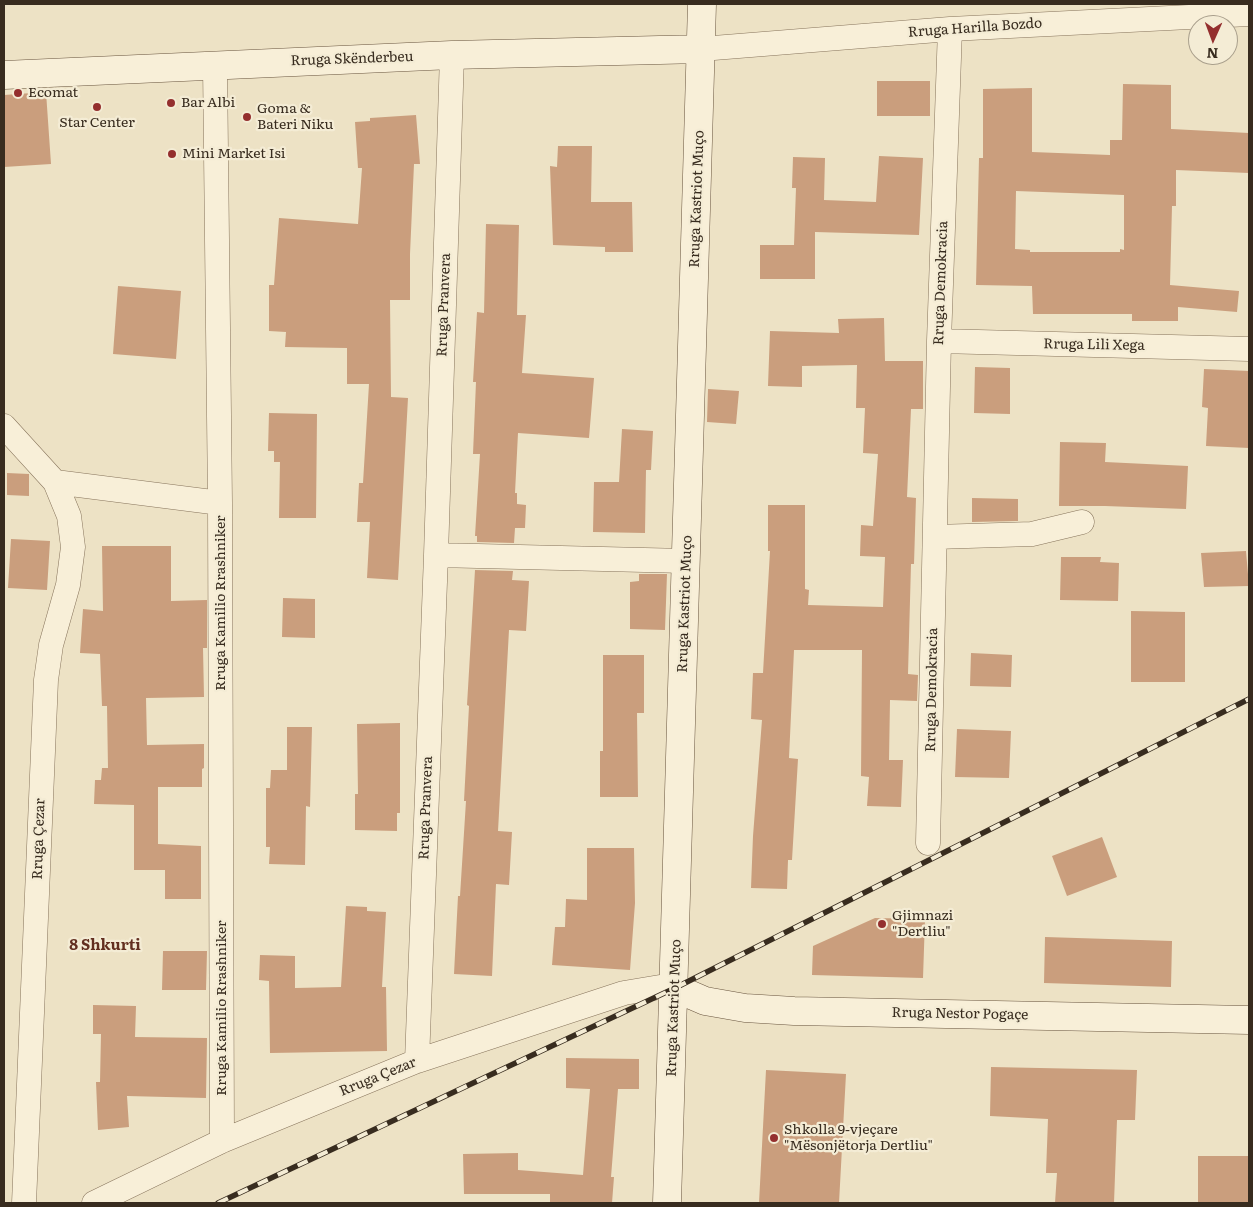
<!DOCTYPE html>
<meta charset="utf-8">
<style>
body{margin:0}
#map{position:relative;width:1253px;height:1207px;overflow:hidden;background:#ede2c5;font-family:Literata,serif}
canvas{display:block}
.frame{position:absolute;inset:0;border:5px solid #382c1f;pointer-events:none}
.north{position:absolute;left:1188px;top:15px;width:50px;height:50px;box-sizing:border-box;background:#f4ecd5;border:1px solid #a99f8c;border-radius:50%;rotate:182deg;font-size:14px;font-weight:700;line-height:20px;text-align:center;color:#382c1f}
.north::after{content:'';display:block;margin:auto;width:18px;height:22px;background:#942f2e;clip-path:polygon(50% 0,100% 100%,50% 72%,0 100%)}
</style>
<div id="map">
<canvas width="1253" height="1207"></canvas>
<div class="frame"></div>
<div class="north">N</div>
</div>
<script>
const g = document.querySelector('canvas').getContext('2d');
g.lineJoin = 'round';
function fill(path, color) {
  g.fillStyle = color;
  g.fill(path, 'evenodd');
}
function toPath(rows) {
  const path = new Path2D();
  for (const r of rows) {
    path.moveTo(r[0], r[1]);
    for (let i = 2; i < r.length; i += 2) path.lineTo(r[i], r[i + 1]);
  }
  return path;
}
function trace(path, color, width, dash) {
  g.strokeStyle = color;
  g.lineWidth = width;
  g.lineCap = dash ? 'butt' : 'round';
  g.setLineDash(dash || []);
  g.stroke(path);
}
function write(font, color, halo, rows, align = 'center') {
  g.font = font + ' Literata,serif';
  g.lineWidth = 4.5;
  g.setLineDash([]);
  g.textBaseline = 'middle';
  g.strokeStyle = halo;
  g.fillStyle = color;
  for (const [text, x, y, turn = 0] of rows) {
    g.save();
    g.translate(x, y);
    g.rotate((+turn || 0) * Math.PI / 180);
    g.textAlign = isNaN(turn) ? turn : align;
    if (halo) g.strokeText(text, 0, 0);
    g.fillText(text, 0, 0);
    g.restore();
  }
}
fill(toPath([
 [877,81,930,81,930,116,877,116],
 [1123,84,1171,85,1171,129,1249,133,1249,173,1176,170,1176,206,1172,206,1170,285,1239,291,1237,312,1178,307,1178,321,1132,321,1132,314,1033,314,1032,286,976,285,979,158,983,158,983,89,1032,88,1032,152,1110,155,1110,140,1122,140],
 [1016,191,1124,195,1124,250,1120,249,1120,252,1030,252,1030,250,1015,249],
 [46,92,51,164,4,167,4,95],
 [416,115,420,164,414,164,410,254,410,300,390,300,391,397,408,398,398,580,367,578,370,522,357,522,359,483,363,483,369,384,347,384,347,348,285,347,286,332,269,331,269,285,274,285,279,218,358,224,362,168,358,168,355,122,370,121,370,118],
 [558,146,592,146,591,202,632,202,633,252,605,252,605,247,553,245,550,166,557,167],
 [879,156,923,158,919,235,815,232,815,279,760,279,760,245,794,245,796,188,792,188,793,157,825,158,824,200,876,202],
 [486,224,519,225,517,315,526,315,522,373,594,378,589,438,518,433,515,493,517,493,517,504,526,505,525,528,515,528,514,543,477,542,477,536,475,536,480,454,473,454,476,382,473,382,477,312,484,313],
 [118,286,181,291,176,359,113,354],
 [884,318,885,361,923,361,923,409,911,409,907,497,916,498,914,564,911,564,908,674,918,675,917,701,890,700,889,760,903,760,901,807,867,806,869,777,861,776,862,650,794,650,789,758,798,759,792,860,788,860,787,889,751,888,753,836,762,720,751,719,753,673,763,673,770,551,768,551,768,505,805,505,805,589,809,590,808,605,883,607,885,557,860,556,861,525,873,526,878,454,863,453,865,408,856,408,857,365,802,366,802,387,768,386,770,331,839,333,838,319],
 [975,367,1010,368,1010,414,974,413],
 [1204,369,1249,371,1249,448,1206,446,1208,408,1202,407],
 [708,389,739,391,736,424,707,422],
 [269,413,317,414,316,518,279,518,280,462,274,462,274,451,268,451],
 [622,429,653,431,651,470,646,470,645,533,593,532,594,482,619,482],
 [1060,442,1106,443,1105,462,1188,466,1186,509,1105,506,1059,506],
 [7,473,29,474,29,496,7,495],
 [972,498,1018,499,1018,521,972,522],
 [11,539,50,541,47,590,8,588],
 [102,546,171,546,171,601,207,600,207,648,203,648,204,697,146,698,147,745,204,744,204,768,202,769,202,787,158,787,158,844,201,846,201,899,165,899,165,870,134,870,134,805,94,804,95,780,101,780,102,768,108,768,107,706,102,706,100,654,80,653,83,609,103,611],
 [1246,551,1249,586,1204,587,1201,553],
 [1061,557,1101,557,1100,562,1119,563,1118,601,1060,600],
 [475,570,513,571,512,580,529,581,526,631,509,630,498,831,512,832,509,885,496,884,492,976,454,974,458,896,460,896,466,801,464,801,469,706,467,705],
 [639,574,667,574,665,630,630,629,630,582,639,581],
 [283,598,315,599,315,638,282,637],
 [1131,611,1185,612,1185,682,1131,682],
 [971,653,1012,655,1011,687,970,686],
 [603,655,644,655,644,713,637,713,638,797,600,797,600,751,603,751],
 [400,723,400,813,397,813,397,831,355,830,355,794,358,794,357,724],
 [287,727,312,727,310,807,306,806,305,865,269,864,270,847,266,847,266,788,270,788,271,770,287,770],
 [957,729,1011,731,1009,778,955,777],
 [1102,837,1117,877,1067,896,1052,856],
 [587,848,634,848,635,903,630,970,552,965,555,927,565,927,566,899,587,900],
 [346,906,367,907,367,911,386,912,382,987,386,987,387,1051,270,1053,269,981,259,980,260,955,295,956,295,988,341,987],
 [875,918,925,919,923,978,812,975,813,946],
 [1045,937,1172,941,1171,987,1044,983],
 [163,951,207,951,206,990,162,990],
 [93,1005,136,1006,135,1037,207,1038,206,1098,127,1096,129,1127,98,1130,96,1082,100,1082,101,1034,93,1034],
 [566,1058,639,1059,639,1089,618,1089,611,1177,614,1177,612,1203,550,1203,550,1194,464,1194,463,1154,518,1153,518,1170,583,1175,590,1089,566,1088],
 [991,1067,1137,1070,1135,1120,1117,1120,1114,1203,1055,1203,1057,1173,1046,1173,1048,1119,990,1116],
 [766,1070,846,1074,839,1203,759,1203],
 [1198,1156,1249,1156,1249,1203,1198,1203]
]), '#ca9e7d');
const street = toPath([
 [701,49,950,29,1249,14],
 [215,65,220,503,222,1141],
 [939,341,1249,349],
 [4,426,55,482,69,516,73,547,68,585,51,645,46,680,24,1203],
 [55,482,220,503],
 [935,537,1032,534,1082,522],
 [436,555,686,561],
 [928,843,939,341,950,29],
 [417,1061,436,555,452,55],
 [94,1203,222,1141,417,1061,624,993,660,987,675,988]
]);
const secondary = toPath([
 [4,75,452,55,701,49],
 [675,988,705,1001,745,1008,794,1011,1249,1020],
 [667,1203,702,4]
]);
trace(street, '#87745c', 25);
trace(secondary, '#69553f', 29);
trace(street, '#f8efd8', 24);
trace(secondary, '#f8efd8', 28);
const rail = toPath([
 [218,1203,675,988,1249,699]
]);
trace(rail, '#382c1f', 5.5);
trace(rail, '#f4ecd5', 4, [11]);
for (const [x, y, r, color] of [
 [18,93,5,"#942f2e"],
 [171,103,5,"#942f2e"],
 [97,107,5,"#942f2e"],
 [247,117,5,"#942f2e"],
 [172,154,5,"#942f2e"],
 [882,924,5,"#942f2e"],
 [774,1138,5,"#942f2e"]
]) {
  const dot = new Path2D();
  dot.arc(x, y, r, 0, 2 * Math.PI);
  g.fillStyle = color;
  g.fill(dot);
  trace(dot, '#f4ecd5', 2);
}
write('14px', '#382c1f', '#f4ecd5', [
 ["Rruga Harilla Bozdo",975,28,-4],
 ["Rruga Skënderbeu",352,59,-2],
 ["Rruga Kastriot Muço",697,199,-88],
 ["Rruga Demokracia",941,283,-88],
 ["Rruga Pranvera",444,305,-88],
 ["Rruga Lili Xega",1094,345,1],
 ["Rruga Kamilio Rrashniker",221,603,-90],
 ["Rruga Kastriot Muço",685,604,-88],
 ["Rruga Demokracia",932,690,-89],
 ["Rruga Pranvera",426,808,-88],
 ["Rruga Çezar",39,839,-88],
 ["Rruga Kamilio Rrashniker",222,1008,-90],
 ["Rruga Kastriot Muço",674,1008,-88],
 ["Rruga Nestor Pogaçe",960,1014,1],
 ["Rruga Çezar",378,1077,-22]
]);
write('14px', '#382c1f', '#f4ecd5', [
 ["Ecomat",28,93],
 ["Bar Albi",181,103],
 ["Goma &",257,109],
 ["Bateri Niku",257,125],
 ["Star Center",97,123,"center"],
 ["Mini Market Isi",182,154],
 ["Gjimnazi",892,916],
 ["\"Dertliu\"",892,932],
 ["Shkolla 9-vjeçare",784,1130],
 ["\"Mësonjëtorja Dertliu\"",784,1146]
], 'left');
write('bold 15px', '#632f20', '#f4ecd5', [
 ["8 Shkurti",105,946]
]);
</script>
